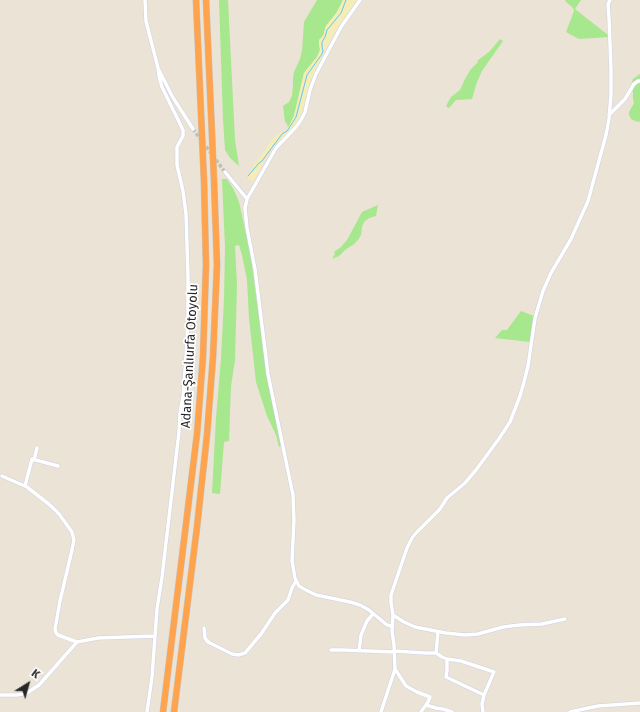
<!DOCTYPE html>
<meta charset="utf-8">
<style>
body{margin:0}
#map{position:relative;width:640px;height:712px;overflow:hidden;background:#ebe3d6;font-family:"Fira Sans",sans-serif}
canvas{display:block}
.north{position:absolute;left:8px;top:664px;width:40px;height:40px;-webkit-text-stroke:3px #fff;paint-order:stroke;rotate:37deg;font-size:11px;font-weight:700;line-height:16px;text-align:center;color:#272727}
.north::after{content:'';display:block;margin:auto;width:14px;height:18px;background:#272727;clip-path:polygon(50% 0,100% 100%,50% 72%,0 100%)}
</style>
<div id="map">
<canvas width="640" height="712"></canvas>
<div class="north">K</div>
</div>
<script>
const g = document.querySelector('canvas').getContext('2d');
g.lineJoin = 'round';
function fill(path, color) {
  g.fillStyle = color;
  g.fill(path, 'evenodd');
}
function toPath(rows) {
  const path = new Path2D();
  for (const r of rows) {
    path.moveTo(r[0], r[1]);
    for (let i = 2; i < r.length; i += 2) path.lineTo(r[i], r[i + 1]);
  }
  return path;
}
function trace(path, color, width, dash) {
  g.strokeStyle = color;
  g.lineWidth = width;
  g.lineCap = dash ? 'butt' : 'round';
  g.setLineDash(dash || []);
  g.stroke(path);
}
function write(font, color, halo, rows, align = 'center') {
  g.font = font + ' "Fira Sans",sans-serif';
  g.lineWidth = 3.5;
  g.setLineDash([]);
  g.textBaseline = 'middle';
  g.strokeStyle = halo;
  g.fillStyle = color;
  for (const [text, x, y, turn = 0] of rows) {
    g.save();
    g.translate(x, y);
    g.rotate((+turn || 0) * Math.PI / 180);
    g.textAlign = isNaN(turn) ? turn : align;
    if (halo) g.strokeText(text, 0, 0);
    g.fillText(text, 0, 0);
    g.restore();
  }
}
fill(toPath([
 [219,0,228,0,235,140,239,166,230,158,225,150,223,119],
 [317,0,343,0,337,12,326,26,323,36,319,40,319,43,320,50,317,57,304,73,294,116,288,128,287,124,285,122,283,106,289,102,292,96,293,85,293,78,294,72,300,59,302,51,304,22],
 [565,0,581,0,575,9,608,35,609,37,579,39,566,32,574,11,573,8,565,1],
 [500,39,503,41,482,71,477,82,472,99,456,100,449,108,446,106,451,97,460,90,466,77,471,69,478,62,477,61,490,51],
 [640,74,640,122,635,121,631,119,629,115,629,112,634,103,633,99,633,93,631,86,633,79],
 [222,179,227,179,234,190,239,202,251,257,266,370,275,412,281,446,279,447,276,435,267,416,256,382,249,318,247,280,242,255,239,245,235,246,237,285,235,360,231,386,229,441,224,442,220,494,212,493,216,418,221,359,224,299,225,247],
 [378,205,376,216,369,218,364,222,362,227,361,235,358,240,354,244,345,250,339,256,332,259,335,254,334,252,341,247,347,240,362,212],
 [521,311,534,316,530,342,495,338,502,330,507,330]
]), '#a7e78d');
fill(toPath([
 [343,0,357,0,336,30,315,70,309,86,303,110,300,118,295,126,275,145,264,161,254,181,252,181,249,179,246,175,250,173,253,166,257,162,271,141,277,135,286,130,289,126,294,116,304,73,317,57,320,50,319,43,319,40,323,36,326,26,337,12]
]), '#f4edb5');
trace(toPath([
 [248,176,259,163,262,161,282,134,287,131,293,122,296,117,307,75,322,54,323,51,322,46,322,42,325,37,327,30,341,13,346,0]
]), '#5fc7f7', 1);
trace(toPath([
 [193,129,225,172]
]), '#c4bdb3', 3.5, [3.5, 2]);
const minor = toPath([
 [145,0,146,21,158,68,172,96,193,129],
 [360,0,341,27,316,74,310,90,305,112,301,120,296,127,276,148,247,199,245,208,247,228,255,269,268,374,293,495,294,520,292,561,295,578,299,586,304,589,316,595,350,602,360,605,369,610,387,625,391,626],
 [609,115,625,99,634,84,638,81,640,81],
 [225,172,247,199],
 [34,460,37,448],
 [2,476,27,487,50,505,59,514,72,532,74,540,72,550,60,601,55,629,56,633,58,635,77,642],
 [25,486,32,459,58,466],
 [393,615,404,622,415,627,446,633,465,635,478,634,503,627,519,625,542,624,565,619],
 [204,628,205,638,207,641,210,643,232,654,238,655,245,653,261,634,275,613,288,600,292,588,296,581],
 [331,650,343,650,394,652],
 [359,651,361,635,367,621,373,614],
 [394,651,425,653,436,653,442,657,447,659,461,661,494,672,484,695,482,704,483,712],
 [436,653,438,632],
 [447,659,447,670,446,677,484,695],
 [395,669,406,686,417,692,430,697,428,702,421,712],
 [0,695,17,695,27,693,39,685,77,642,98,638,155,636],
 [426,705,436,708,443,709,452,712],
 [147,712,152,677,157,609,162,577,179,432,180,413,183,396,186,357,188,317,188,276,186,214,183,191,177,165,177,147,183,136,183,130,162,87,159,76,158,68],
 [381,712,395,669,394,645,392,631,393,615,391,603,391,595,407,548,412,538,417,532,440,509,447,498,465,483,476,470,498,440,510,422,520,396,524,382,528,366,535,318,543,291,551,273,571,239,588,201,606,135,609,119,611,94,611,69,609,18,608,4,610,0],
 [570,712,598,706,640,703]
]);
const motorway = toPath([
 [163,712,197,434,203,357,206,265,204,181,196,0],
 [174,712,197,527,207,435,213,357,217,265,214,180,206,0]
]);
trace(minor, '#cccfe2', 4.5);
trace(motorway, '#c7c7c7', 7);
trace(minor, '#fff', 3.5);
trace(motorway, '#ffa34d', 6);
write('13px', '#272727', '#fff', [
 ["Adana-Şanlıurfa Otoyolu",190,356,-87]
]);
</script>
